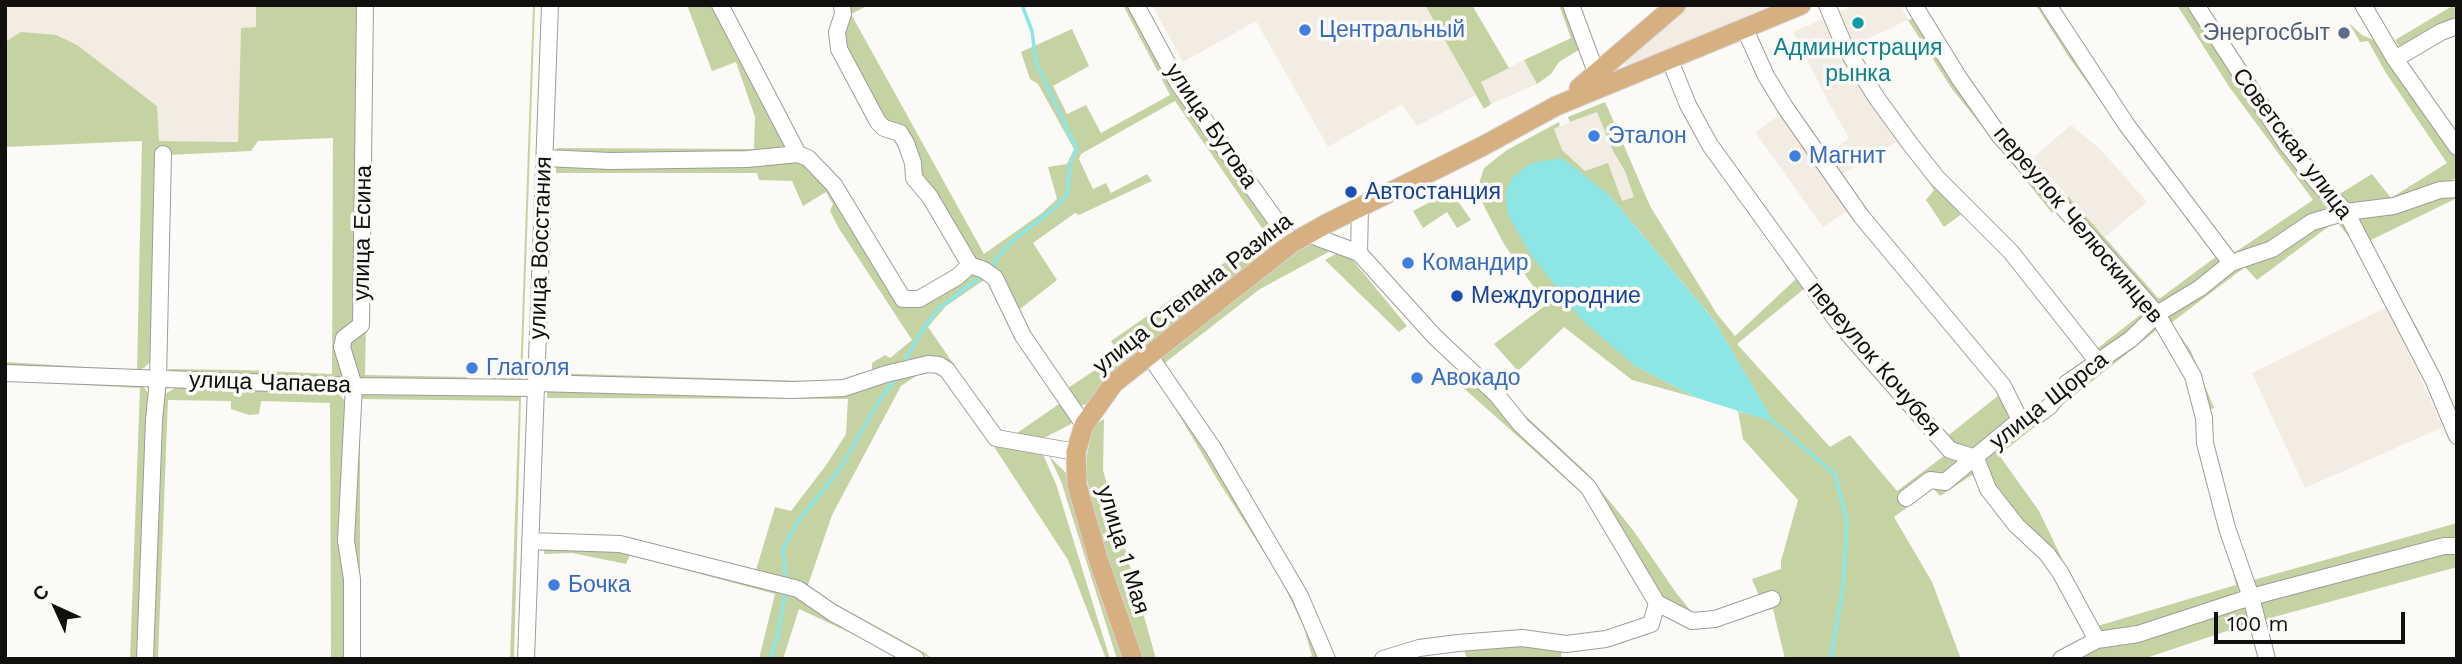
<!DOCTYPE html>
<meta charset="utf-8">
<style>
body{margin:0}
#map{position:relative;width:2462px;height:664px;overflow:hidden;background:#fbfaf7;font-family:"Work Sans",sans-serif}
canvas{display:block}
.frame{position:absolute;inset:0;border:7px solid #11100f;pointer-events:none}
.north{position:absolute;left:21px;top:573px;width:70px;height:70px;-webkit-text-stroke:5px #fbfaf7;paint-order:stroke;rotate:315deg;font-size:19px;font-weight:700;line-height:28px;text-align:center;color:#11100f}
.north::after{content:'';display:block;margin:auto;width:24px;height:32px;background:#11100f;clip-path:polygon(50% 0,100% 100%,50% 72%,0 100%)}
.scale{position:absolute;left:2214px;top:612px;width:191px;height:32px;box-sizing:border-box;border:4px solid #11100f;border-top:0;padding-left:9px;font-size:21px;line-height:24px;white-space:nowrap;color:#11100f;-webkit-text-stroke:5px #fbfaf7;paint-order:stroke}
</style>
<div id="map">
<canvas width="2462" height="664"></canvas>
<div class="frame"></div>
<div class="north">С</div>
<div class="scale">100 m</div>
</div>
<script>
const g = document.querySelector('canvas').getContext('2d');
g.lineJoin = 'round';
function fill(path, color) {
  g.fillStyle = color;
  g.fill(path, 'evenodd');
}
function toPath(rows) {
  const path = new Path2D();
  for (const r of rows) {
    path.moveTo(r[0], r[1]);
    for (let i = 2; i < r.length; i += 2) path.lineTo(r[i], r[i + 1]);
  }
  return path;
}
function trace(path, color, width, dash) {
  g.strokeStyle = color;
  g.lineWidth = width;
  g.lineCap = dash ? 'butt' : 'round';
  g.setLineDash(dash || []);
  g.stroke(path);
}
function write(font, color, halo, rows, align = 'center') {
  g.font = font + ' "Work Sans",sans-serif';
  g.lineWidth = 7;
  g.setLineDash([]);
  g.textBaseline = 'middle';
  g.strokeStyle = halo;
  g.fillStyle = color;
  for (const [text, x, y, turn = 0] of rows) {
    g.save();
    g.translate(x, y);
    g.rotate((+turn || 0) * Math.PI / 180);
    g.textAlign = isNaN(turn) ? turn : align;
    if (halo) g.strokeText(text, 0, 0);
    g.fillText(text, 0, 0);
    g.restore();
  }
}
fill(toPath([
 [5,5,348,5,349,137,238,142,159,141,5,42],
 [1157,5,1425,5,1476,95,1417,126,1402,104,1328,147,1256,21,1183,62,1153,7],
 [1687,5,1770,5,1628,70,1623,60],
 [1855,5,1901,5,1908,20,1852,46,1837,13],
 [1828,17,1900,140,1839,176,1824,156,1849,138,1831,107,1793,32],
 [1524,60,1537,84,1491,104,1480,82],
 [1608,107,1650,206,1627,217,1609,195,1562,158,1551,130],
 [1782,114,1850,209,1823,227,1755,132],
 [2071,125,2101,150,2147,202,2105,237,2033,158],
 [2387,307,2443,427,2305,488,2252,373]
]), '#f2ece3');
fill(toPath([
 [256,5,361,5,356,323,346,328,346,380,173,372,167,369,244,370,332,374,333,138,258,141,251,151,170,155,151,361,144,368,137,370,5,366,5,362,137,370,142,141,5,147,5,42,21,32,56,35,77,45,157,106,159,141,238,142,241,28,256,27],
 [533,5,535,5,522,381,488,381,487,378,520,378],
 [687,5,716,5,791,151,607,155,557,152,557,148,754,149,755,117,736,62,712,71],
 [846,5,869,5,851,14,984,254,1042,213,1057,199,1048,167,1067,164,1074,149,1038,84,1030,79,1021,52,1072,29,1089,66,1053,86,1067,114,1086,105,1101,133,1170,95,1123,5,1129,5,1175,90,1268,223,1272,237,1271,247,1264,257,1092,403,1078,406,1065,390,1119,354,1111,341,1266,234,1175,101,1081,154,1079,159,1093,189,1106,183,1111,193,1147,174,1152,181,1079,215,1075,213,1033,243,1057,280,1015,313,973,260,842,48],
 [1425,5,1472,5,1509,68,1481,82,1491,104,1484,109],
 [1559,5,1566,5,1582,48,1559,62,1551,74,1537,84,1524,60,1571,38],
 [2036,5,2044,5,2227,261,2158,309,2066,202,2068,196,2159,299,2217,256,2144,161,2068,56],
 [2177,5,2190,5,2336,208,2270,246,2233,258,2132,127,2234,253,2313,200,2230,88],
 [2454,5,2457,5,2457,23,2402,51,2395,40],
 [2210,15,2287,129,2291,127,2336,196,2372,174,2391,198,2447,163,2386,73,2368,41,2360,42,2349,23,2362,35,2378,42,2457,156,2457,178,2394,203,2349,208,2321,182],
 [1917,18,1956,82,2152,315,2099,357,2094,351,2144,312,2058,209,2052,213,1952,89,1908,20],
 [1605,102,1650,206,1717,314,1735,336,1798,277,1805,288,1737,344,1830,447,1850,435,1897,491,1948,453,1968,459,1932,484,1975,465,1982,489,1972,475,1940,496,1933,488,1894,517,1932,582,1961,659,1785,659,1773,609,1720,621,1759,596,1752,579,1781,569,1781,561,1798,500,1743,439,1738,411,1773,421,1713,319,1609,195,1635,366,1697,398,1632,380,1564,327,1518,371,1494,344,1546,305,1504,244,1486,210,1477,190,1484,168,1507,150,1559,122,1560,126,1554,129,1562,150,1585,171,1608,163,1622,201,1634,197,1625,171,1613,151,1597,112,1570,122,1568,117],
 [1900,140,1967,210,1944,227,1926,200,1934,190],
 [795,158,807,164,831,187,899,303,905,305,920,304,973,272,981,271,993,281,1002,301,1009,317,1021,338,1074,412,1074,417,1071,424,1046,437,1034,438,1014,435,1062,402,1007,320,1002,300,987,278,946,306,928,327,1000,431,953,367,940,359,931,357,872,372,872,363,885,355,890,358,912,340,838,227,830,211,833,204,826,192,803,206,792,181,759,180,757,173,556,173,556,163,610,164,747,163],
 [1451,191,1471,220,1457,228,1447,212,1423,228,1413,211],
 [2457,192,2457,198,2369,241,2420,333,2457,412,2457,429,2353,219],
 [2346,217,2426,375,2423,380,2358,248,2336,221,2257,280,2245,267,2171,323,2191,351,2214,408,2208,410,2162,315,2228,270,2315,226],
 [1308,242,1334,249,1260,289,1162,365,1158,359],
 [1341,251,1351,258,1407,326,1399,332,1325,260],
 [1938,319,1999,389,2009,410,2010,417,2007,427,1982,446,1971,449,1955,446,1945,438,1999,395],
 [2156,324,2158,329,1999,455,2039,511,2066,567,2020,521,1994,485,1984,463,1988,455,2070,386],
 [366,328,365,375,468,377,464,381,358,381,348,340],
 [928,368,901,386,832,515,807,588,925,653,932,659,835,609,793,580,756,570,775,507,791,511,827,464,846,434,848,399,547,398,547,388,788,394],
 [1461,368,1584,489,1587,498,1450,376,1438,371],
 [549,373,838,382,788,385,549,378],
 [1156,376,1212,455,1296,598,1317,654,1316,659,1306,659,1312,656,1304,628,1280,577,1217,479],
 [5,378,142,385,148,393,150,406,140,659,130,659,140,388,5,381],
 [183,387,338,392,344,400,347,407,347,659,331,659,330,403,261,401,259,414,249,415,231,409,231,401,168,400,158,659,149,659,159,403,165,394,175,388],
 [1499,391,1586,472,1633,530,1677,594,1696,617,1660,598,1591,484,1525,422],
 [357,394,521,396,514,659,510,659,519,401,360,399,360,644,351,541],
 [1104,419,1103,470,1156,659,1141,659,1095,518,1086,474,1087,454,1094,425],
 [991,442,1042,452,1056,484,1110,659,1106,659,1068,560],
 [1049,456,1074,481,1126,659,1117,659,1061,481],
 [2457,523,2457,543,2257,592,2250,581],
 [544,545,622,549,795,594,881,647,799,609,783,659,759,659,775,594,630,555,626,564,572,553,544,554],
 [2226,545,2242,590,2239,596,2138,629,2101,634,2094,627,2236,585],
 [2457,548,2457,567,2263,620,2256,602],
 [2247,604,2251,623,2143,659,2070,659,2100,645],
 [1522,641,1562,646,1561,659,1467,659,1463,646]
]), '#c5d3a3');
fill(toPath([
 [1562,158,1609,195,1713,319,1774,422,1697,398,1635,366,1583,321,1531,255,1508,215,1505,193,1512,178,1524,168,1536,162]
]), '#8de6e6');
trace(toPath([
 [990,269,998,256,1016,238,1056,207,1067,194,1071,161,1077,149,1036,63,1032,31,1022,5],
 [902,366,920,334,937,310,984,274],
 [1770,419,1835,474,1847,522,1843,588,1831,657,1839,659],
 [786,582,783,549,797,523,840,469,877,404,895,379],
 [770,659,777,639,786,589]
]), '#8de6e6', 3.5);
const minor = toPath([
 [720,5,798,154,808,158,834,185,903,299,919,299,957,277,970,265],
 [842,5,843,14,837,32,839,49,878,122,884,128,900,133,906,143,913,163,914,178,930,197,970,265,984,270,995,278,1023,336,1084,425],
 [1136,5,1178,83,1292,243],
 [1571,5,1597,75],
 [1827,5,1844,45,1876,97,1911,145,1937,178,2011,252,2098,362],
 [1914,5,1959,78,1999,135,2157,314,2193,376,2204,418,2205,443,2227,528,2251,597,2267,659],
 [2048,5,2126,124,2231,263],
 [2196,5,2286,143,2318,183,2346,212,2433,379,2457,436],
 [2363,5,2395,59,2457,147],
 [1744,27,1766,76,1785,107,1861,216,2003,386,2020,420],
 [1669,58,1688,105,1710,145,1837,321,1950,450,1976,458,1988,489,2016,525,2047,554,2060,572,2097,640],
 [2395,59,2441,32,2457,26],
 [545,158,610,161,747,159,798,154],
 [1308,234,1359,253,1435,337,1497,395,1521,425,1588,487,1657,603],
 [1359,253,1360,208],
 [1149,355,1213,448,1300,596,1327,659],
 [5,373,354,386,535,388],
 [536,383,792,390,844,388,886,374,928,364,939,365,947,370,996,438,1076,452],
 [1906,498,1930,480,1945,482,2020,420,2035,417,2050,406,2067,383,2131,339,2157,314,2200,288,2231,263,2272,249,2312,222,2346,212,2394,206,2440,190,2457,189],
 [530,541,620,544,798,589,833,613,916,659],
 [1657,603,1692,621,1715,619,1772,599],
 [145,659,154,420,158,380,163,154],
 [352,659,352,579,346,541,354,386,342,347,344,338,361,325,365,5],
 [526,659,550,5],
 [1383,659,1419,648,1458,643,1522,638,1566,644,1606,639,1651,624,1657,603],
 [2061,659,2097,640,2138,634,2251,597,2444,546,2457,546]
]);
const major = toPath([
 [1579,88,1676,5],
 [1133,659,1098,559,1077,485,1076,452,1084,425,1114,383,1292,243,1328,223,1483,146,1556,106,1801,5]
]);
trace(minor, '#9e9d9a', 18);
trace(major, '#d4d4d4', 21);
trace(minor, '#fff', 16);
trace(major, '#d7b082', 19);
for (const [x, y, r, color] of [
 [1858,23,7,"#0f9aa8"],
 [1305,30,7,"#3f7fe0"],
 [2344,33,7,"#5c6f8a"],
 [1594,136,7,"#3f7fe0"],
 [1795,156,7,"#3f7fe0"],
 [1351,192,7,"#1a4fb4"],
 [1408,263,7,"#3f7fe0"],
 [1457,296,7,"#1a4fb4"],
 [472,368,7,"#3f7fe0"],
 [1417,378,7,"#3f7fe0"],
 [554,585,7,"#3f7fe0"]
]) {
  const dot = new Path2D();
  dot.arc(x, y, r, 0, 2 * Math.PI);
  g.fillStyle = color;
  g.fill(dot);
  trace(dot, '#fbfaf7', 2.5);
}
write('23px', '#366cbe', '#fbfaf7', [
 ["Центральный",1319,30],
 ["Эталон",1608,136],
 ["Магнит",1809,156],
 ["Командир",1422,263],
 ["Глаголя",486,368],
 ["Авокадо",1431,378],
 ["Бочка",568,585]
], 'left');
write('23px', '#4e5e75', '#fbfaf7', [
 ["Энергосбыт",2330,33]
], 'right');
write('23px', '#0d838f', '#fbfaf7', [
 ["Администрация",1858,48],
 ["рынка",1858,74]
]);
write('23px', '#11100f', '#fbfaf7', [
 ["улица Бутова",1211,126,56],
 ["Советская улица",2292,144,53],
 ["переулок Челюскинцев",2078,225,50],
 ["улица Есина",363,233,-89],
 ["улица Восстания",541,248,-88],
 ["улица Степана Разина",1193,294,-38],
 ["переулок Кочубея",1874,359,50],
 ["улица Чапаева",270,383,2],
 ["улица Щорса",2049,401,-38],
 ["улица 1 Мая",1123,550,73]
]);
write('23px', '#164399', '#fbfaf7', [
 ["Автостанция",1365,192],
 ["Междугородние",1471,296]
], 'left');
</script>
